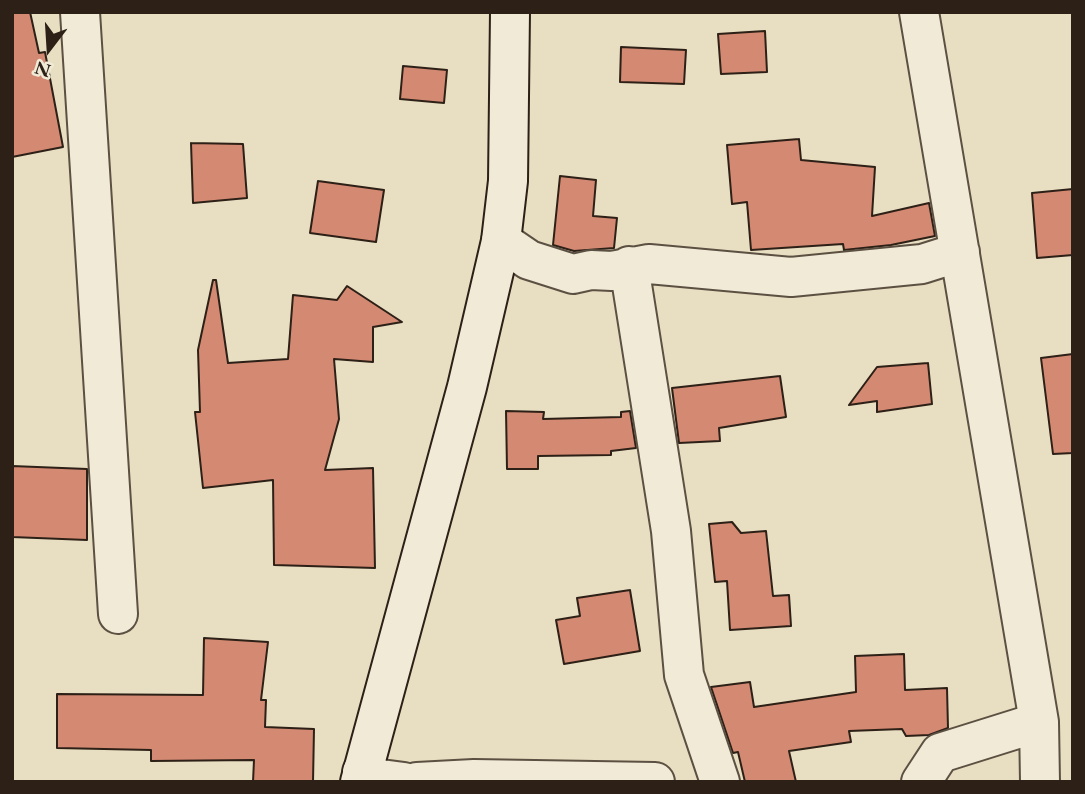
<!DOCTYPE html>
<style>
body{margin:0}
#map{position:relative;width:1085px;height:794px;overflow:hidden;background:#e8dec1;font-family:"EB Garamond",serif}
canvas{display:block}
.frame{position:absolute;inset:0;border:14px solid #2d2017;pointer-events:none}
.north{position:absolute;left:14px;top:14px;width:70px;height:70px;-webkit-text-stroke:5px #f0ead7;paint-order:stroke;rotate:197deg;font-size:19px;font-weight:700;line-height:28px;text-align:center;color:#2d2017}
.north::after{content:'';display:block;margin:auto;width:24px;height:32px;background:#2d2017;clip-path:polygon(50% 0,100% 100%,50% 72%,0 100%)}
</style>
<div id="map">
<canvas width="1085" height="794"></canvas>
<div class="frame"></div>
<div class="north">N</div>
</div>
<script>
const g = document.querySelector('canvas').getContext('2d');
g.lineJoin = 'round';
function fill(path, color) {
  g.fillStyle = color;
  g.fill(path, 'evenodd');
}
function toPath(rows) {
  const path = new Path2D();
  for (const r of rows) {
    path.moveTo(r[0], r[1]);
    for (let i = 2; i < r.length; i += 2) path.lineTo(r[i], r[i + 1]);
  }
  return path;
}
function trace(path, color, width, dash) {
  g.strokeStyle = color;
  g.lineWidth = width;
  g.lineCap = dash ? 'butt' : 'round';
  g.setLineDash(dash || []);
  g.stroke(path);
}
const building = toPath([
 [12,12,30,12,39,53,45,52,63,147,12,157,12,12],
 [765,31,767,72,721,74,718,34,765,31],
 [621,47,686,50,684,84,620,82,621,47],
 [403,66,447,70,444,103,400,99,403,66],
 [799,139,801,160,875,167,872,216,929,203,935,236,891,245,844,250,843,244,751,250,747,202,732,204,727,145,799,139],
 [191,143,243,144,247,198,193,203,191,143],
 [560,176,596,180,593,216,617,218,614,248,574,251,553,245,560,176],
 [318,181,384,190,376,242,310,233,318,181],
 [1073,189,1073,255,1037,258,1032,193,1073,189],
 [213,280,216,280,228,363,288,359,293,295,337,300,347,286,402,322,373,327,373,362,334,359,339,419,325,470,373,468,375,568,274,565,273,480,203,488,195,412,200,412,198,350,213,280],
 [1073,354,1073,453,1053,454,1041,358,1073,354],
 [928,363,932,404,877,412,877,401,849,405,877,367,928,363],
 [780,376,786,417,719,428,720,441,679,443,672,388,780,376],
 [506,411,544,412,543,419,621,417,621,412,630,411,636,448,611,451,611,455,538,456,538,469,507,469,506,411],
 [12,466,87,469,87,540,12,537,12,466],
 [732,522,741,533,766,531,773,596,789,595,791,626,730,630,727,581,715,582,709,524,732,522],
 [630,590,640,651,564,664,556,620,580,616,577,598,630,590],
 [204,638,268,642,261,700,266,700,265,727,314,729,313,782,253,782,254,760,151,761,151,750,57,748,57,694,203,695,204,638],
 [904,654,905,690,947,688,948,728,929,735,906,736,902,729,849,731,851,742,789,751,796,782,745,782,738,752,733,753,711,687,750,682,754,707,856,692,855,656,904,654]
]);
fill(building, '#d38972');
trace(building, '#2d2017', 2);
const street = toPath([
 [80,12,118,614],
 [919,12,1039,722,1040,782],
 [501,241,529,260,573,274,591,270,612,271,649,264,791,277,922,264,960,252],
 [629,266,671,531,684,675,720,782],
 [362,772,381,779,404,782],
 [417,782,474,779,655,782],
 [921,782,940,753,1039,722]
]);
const secondary = toPath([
 [360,782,467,387,501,241,508,181,510,12]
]);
trace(street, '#5c5042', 42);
trace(secondary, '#2d2017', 42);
trace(street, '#f0ead7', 38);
trace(secondary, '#f0ead7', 38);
</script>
